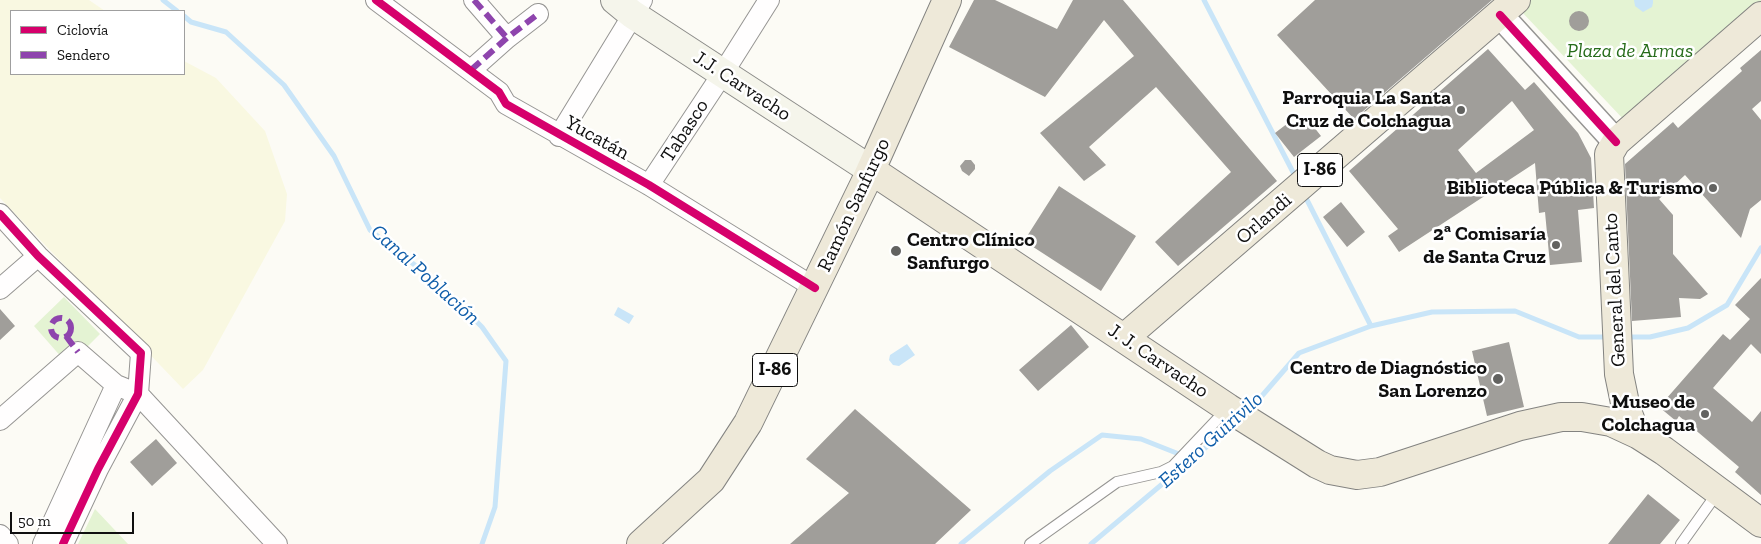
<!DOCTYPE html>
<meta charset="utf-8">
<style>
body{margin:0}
#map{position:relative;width:1761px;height:544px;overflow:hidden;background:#fcfbf5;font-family:"Zilla Slab",serif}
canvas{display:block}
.legend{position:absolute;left:10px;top:10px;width:175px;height:65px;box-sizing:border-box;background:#fff;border:1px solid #9f9f9f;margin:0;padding:6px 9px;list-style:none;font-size:15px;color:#0f0f0f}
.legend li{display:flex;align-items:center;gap:10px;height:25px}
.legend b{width:25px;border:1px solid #9f9f9f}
.scale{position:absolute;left:10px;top:512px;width:124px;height:22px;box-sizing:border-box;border:2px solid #0f0f0f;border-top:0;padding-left:6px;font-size:15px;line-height:18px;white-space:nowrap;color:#0f0f0f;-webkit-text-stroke:4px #fff;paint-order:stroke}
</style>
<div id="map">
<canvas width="1761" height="544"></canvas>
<ul class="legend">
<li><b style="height:6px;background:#d6006c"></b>Ciclovía</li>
<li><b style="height:6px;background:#8e44ad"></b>Sendero</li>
</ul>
<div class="scale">50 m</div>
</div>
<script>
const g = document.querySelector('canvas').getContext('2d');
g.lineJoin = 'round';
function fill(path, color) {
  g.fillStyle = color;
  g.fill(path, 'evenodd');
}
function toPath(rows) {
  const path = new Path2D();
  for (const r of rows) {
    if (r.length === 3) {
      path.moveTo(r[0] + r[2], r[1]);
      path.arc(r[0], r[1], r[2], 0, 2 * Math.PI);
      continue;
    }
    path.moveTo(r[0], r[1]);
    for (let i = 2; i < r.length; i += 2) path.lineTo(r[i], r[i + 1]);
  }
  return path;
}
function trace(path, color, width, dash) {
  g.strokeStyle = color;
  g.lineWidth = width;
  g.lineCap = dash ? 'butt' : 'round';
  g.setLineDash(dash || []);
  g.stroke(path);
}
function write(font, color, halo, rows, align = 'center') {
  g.font = font + ' "Zilla Slab",serif';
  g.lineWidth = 5;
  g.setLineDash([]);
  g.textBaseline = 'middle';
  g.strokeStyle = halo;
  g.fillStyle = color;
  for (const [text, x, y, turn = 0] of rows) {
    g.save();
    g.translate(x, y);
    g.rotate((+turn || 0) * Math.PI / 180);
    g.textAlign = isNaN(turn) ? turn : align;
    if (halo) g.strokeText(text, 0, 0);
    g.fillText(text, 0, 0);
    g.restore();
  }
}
fill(toPath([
 [0,0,89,0,105,11,11,11,11,74,184,74,184,61,216,78,265,131,287,194,285,221,203,370,183,389,0,198]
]), '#f9f8e1');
fill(toPath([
 [1531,0,1761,0,1761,3,1626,122,1520,10],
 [64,297,100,334,84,350,63,359,34,326],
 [95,509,128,544,78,544]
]), '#e4f3d3');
fill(toPath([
 [1634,0,1653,0,1653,3,1652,7,1643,12,1635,6],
 [618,307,634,316,629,324,614,315],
 [907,344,915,355,899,366,893,365,889,360,890,355]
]), '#c9e5f8');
trace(toPath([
 [163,0,177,11],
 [1204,0,1296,178],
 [184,16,191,22,226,32,284,85,334,156,370,230,439,284,482,327,506,361,495,507,482,544],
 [1305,196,1371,326],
 [1625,337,1650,337,1688,328,1727,305,1761,248],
 [1248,412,1299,353,1371,326,1432,312,1515,311,1579,337,1609,337],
 [961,544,1050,471,1102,435,1141,439,1184,456],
 [1091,544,1236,422]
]), '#c9e5f8', 5);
fill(toPath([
 [974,0,995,0,1057,29,1073,0,1123,0,1277,181,1178,266,1155,242,1231,172,1156,87,1089,147,1106,165,1084,181,1040,133,1134,56,1104,20,1045,97,949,47],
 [1315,0,1492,0,1354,119,1277,35],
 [1579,21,10],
 [1488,49,1525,90,1534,82,1578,133,1591,158,1594,208,1578,210,1582,262,1550,265,1545,212,1539,213,1535,163,1399,252,1388,236,1398,229,1349,171],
 [1512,101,1534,130,1476,173,1458,150],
 [1761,50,1761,101,1752,109,1761,120,1761,200,1750,209,1741,238,1685,175,1659,199,1673,215,1673,254,1708,294,1700,299,1679,298,1681,317,1632,321,1625,164,1673,122,1678,128,1742,71,1740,68],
 [1306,117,1321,136,1294,157,1275,133,1288,123,1292,129],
 [965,160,971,160,975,165,975,169,969,176,962,171,960,166],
 [1059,186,1136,236,1101,291,1024,241],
 [1341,202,1365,232,1347,247,1323,217],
 [1761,278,1761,354,1751,344,1713,388,1752,422,1761,411,1761,495,1735,472,1739,467,1679,416,1676,421,1659,407,1723,334,1730,340,1750,319,1735,305],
 [0,309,15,326,0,340],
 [1071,325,1089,347,1038,391,1019,370],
 [1509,342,1524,407,1487,416,1472,351],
 [855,409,971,510,935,544,790,544,849,493,806,459],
 [156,439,177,463,152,486,130,462],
 [1648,494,1680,520,1660,544,1608,544]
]), '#a09e9a');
const service = toPath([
 [1030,544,1117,482,1161,472,1173,466,1227,409],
 [1681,544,1718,492]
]);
const minor = toPath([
 [376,0,499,92,506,104,649,185,815,288],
 [474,0,507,38],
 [471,70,507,38,538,14],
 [559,136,642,0],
 [649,185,723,73,769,0],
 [0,214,38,256,141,353,138,394,98,469,63,544],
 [0,289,38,256],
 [0,420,78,352,116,385,138,394,277,544],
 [0,535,8,544],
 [43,544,116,385]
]);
const tertiary = toPath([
 [1500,15,1616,142]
]);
const secondary = toPath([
 [615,0,632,14,871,170]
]);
const primary = toPath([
 [871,170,1228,408,1317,464,1330,470,1357,475,1380,472,1520,426,1561,417,1582,417,1611,422,1639,435,1664,451,1761,523],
 [1124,338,1516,0],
 [1639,435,1632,424,1626,408,1619,374,1609,154,1616,142,1761,16],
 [641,544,711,480,748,423,865,183,947,0]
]);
trace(service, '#969593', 12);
trace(minor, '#969593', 22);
trace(tertiary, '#969593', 28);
trace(secondary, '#8c8c89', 30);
trace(primary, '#838380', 30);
trace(service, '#fffefe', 10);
trace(minor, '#fffefe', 20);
trace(tertiary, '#fffefe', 25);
trace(secondary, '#f5f5eb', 28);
trace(primary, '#eee9d9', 28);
trace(toPath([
 [474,0,507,38],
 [471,70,507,38,538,14],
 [61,328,10],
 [66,336,78,352]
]), '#8e44ad', 6, [12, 6]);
trace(toPath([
 [376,0,499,92,506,104,649,185,815,288],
 [1500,15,1616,142],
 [0,214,38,256,141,353,138,394,98,469,63,544]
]), '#d6006c', 8);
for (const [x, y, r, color] of [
 [1461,110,5,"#626260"],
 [1713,188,5,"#626260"],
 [1556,245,5,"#626260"],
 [896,251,6,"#626260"],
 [1498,379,6,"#626260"],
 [1705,414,5,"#626260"]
]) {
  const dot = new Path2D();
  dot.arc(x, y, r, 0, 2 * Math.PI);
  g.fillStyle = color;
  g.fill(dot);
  trace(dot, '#fff', 2);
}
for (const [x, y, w] of [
 [1320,170,45],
 [775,370,45]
]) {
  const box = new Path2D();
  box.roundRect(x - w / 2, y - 16.5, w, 33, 4);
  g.fillStyle = '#fff';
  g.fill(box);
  trace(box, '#0f0f0f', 1);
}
write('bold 19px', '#0f0f0f', null, [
 ["I-86",1320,170],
 ["I-86",775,370]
]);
write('italic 20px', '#276c1b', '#fff', [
 ["Plaza de Armas",1630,51]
]);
write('20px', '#0f0f0f', '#fff', [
 ["J.J. Carvacho",742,86,33],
 ["Tabasco",685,131,-57],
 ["Yucatán",597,138,29],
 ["Ramón Sanfurgo",854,205,-65],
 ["Orlandi",1264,219,-41],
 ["General del Canto",1615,290,-93],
 ["J. J. Carvacho",1158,361,34]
]);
write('bold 20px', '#0f0f0f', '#fff', [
 ["Parroquia La Santa",1451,98],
 ["Cruz de Colchagua",1451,121],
 ["Biblioteca Pública & Turismo",1703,188],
 ["2ª Comisaría",1546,234],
 ["de Santa Cruz",1546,257],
 ["Centro Clínico",907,240,"left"],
 ["Sanfurgo",907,263,"left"],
 ["Centro de Diagnóstico",1487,368],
 ["San Lorenzo",1487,391],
 ["Museo de",1695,402],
 ["Colchagua",1695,425]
], 'right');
write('italic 21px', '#105eaa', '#fff', [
 ["Canal Población",425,275,42],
 ["Estero Guirivilo",1211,440,-42]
]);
</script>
